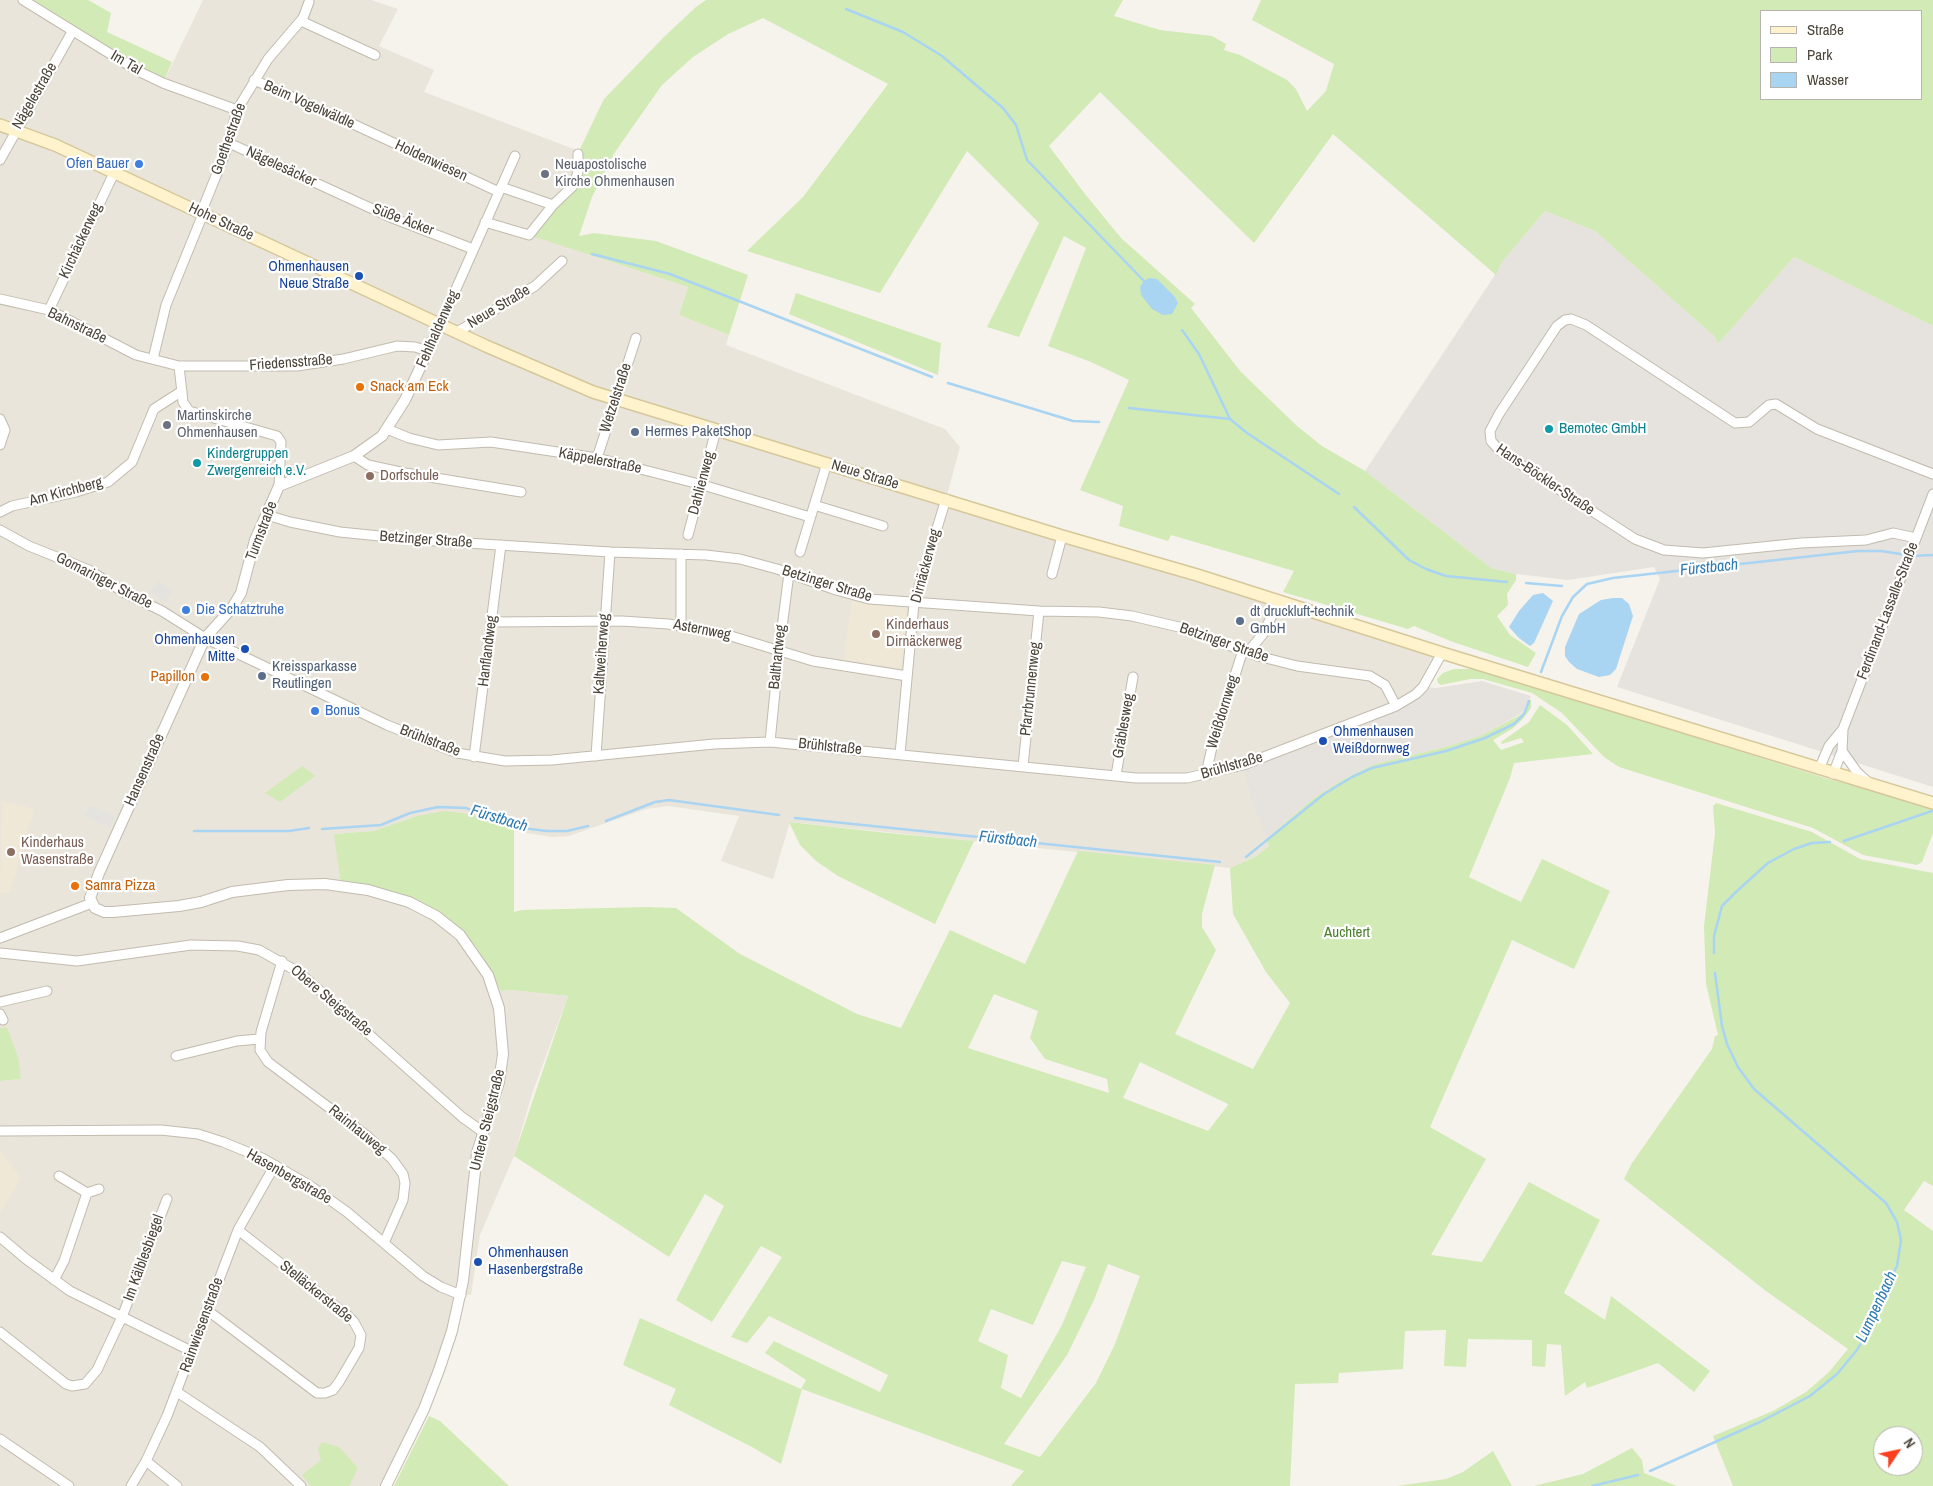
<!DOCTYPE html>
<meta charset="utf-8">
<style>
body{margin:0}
#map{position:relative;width:1933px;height:1486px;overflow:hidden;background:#f6f3ec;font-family:"Archivo Narrow",sans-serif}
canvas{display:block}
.legend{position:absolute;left:1760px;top:10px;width:162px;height:90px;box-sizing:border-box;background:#fff;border:1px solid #b7b4b0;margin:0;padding:6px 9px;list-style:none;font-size:15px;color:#4b4439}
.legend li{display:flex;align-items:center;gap:10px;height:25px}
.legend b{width:25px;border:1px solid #b7b4b0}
.north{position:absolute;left:1873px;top:1426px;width:50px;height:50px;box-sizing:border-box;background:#fff;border:1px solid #b7b4b0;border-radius:50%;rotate:56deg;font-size:14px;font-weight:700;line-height:20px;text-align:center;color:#4b4439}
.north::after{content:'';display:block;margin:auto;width:18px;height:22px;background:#fc3f1d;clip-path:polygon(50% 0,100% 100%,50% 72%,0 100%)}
</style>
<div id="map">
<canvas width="1933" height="1486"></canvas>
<ul class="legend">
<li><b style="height:6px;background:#fff3cd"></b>Straße</li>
<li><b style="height:14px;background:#d2eab5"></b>Park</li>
<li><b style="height:14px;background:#a9d4f2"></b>Wasser</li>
</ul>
<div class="north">N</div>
</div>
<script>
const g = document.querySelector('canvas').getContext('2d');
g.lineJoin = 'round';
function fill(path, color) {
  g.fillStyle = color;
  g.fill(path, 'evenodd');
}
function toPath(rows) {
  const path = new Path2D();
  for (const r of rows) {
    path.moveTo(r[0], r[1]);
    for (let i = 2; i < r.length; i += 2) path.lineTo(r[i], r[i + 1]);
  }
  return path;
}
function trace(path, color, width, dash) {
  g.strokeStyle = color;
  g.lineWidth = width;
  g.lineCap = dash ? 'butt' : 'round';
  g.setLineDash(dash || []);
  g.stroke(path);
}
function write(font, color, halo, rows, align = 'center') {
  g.font = font + ' "Archivo Narrow",sans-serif';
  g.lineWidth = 4.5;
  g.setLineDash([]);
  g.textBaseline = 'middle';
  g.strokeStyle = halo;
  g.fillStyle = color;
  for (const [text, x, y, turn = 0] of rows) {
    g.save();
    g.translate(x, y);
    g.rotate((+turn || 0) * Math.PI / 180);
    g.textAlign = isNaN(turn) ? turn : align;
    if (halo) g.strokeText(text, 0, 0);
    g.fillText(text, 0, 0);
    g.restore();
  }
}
fill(toPath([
 [0,0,23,0,163,83,203,0,303,0,308,2,309,0,371,0,398,9,379,46,434,70,424,92,579,151,569,248,688,287,679,315,729,335,726,345,945,429,960,447,946,499,1442,653,1416,694,1243,765,1250,796,1269,846,1255,857,1230,868,790,822,773,879,721,861,739,816,668,806,646,809,569,836,552,837,514,831,475,815,417,816,374,831,334,834,361,886,458,928,477,948,501,991,511,990,568,996,532,1094,514,1156,480,1235,471,1295,461,1295,452,1331,386,1486,0,1486,0,1081,21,1079,7,1027,0,1028]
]), '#eae5da');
fill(toPath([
 [1545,211,1595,231,1715,337,1718,344,1794,257,1933,326,1933,787,1617,687,1660,579,1654,567,1568,580,1516,574,1491,568,1365,471,1495,275,1501,263],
 [1482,681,1531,696,1522,713,1480,736,1445,747,1375,764,1344,779,1314,798,1266,839,1250,796,1243,765,1354,723,1423,687,1436,688]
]), '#e6e2dd');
fill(toPath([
 [852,601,907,609,901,668,844,660],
 [2,801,34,809,10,893,0,894],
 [0,1150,21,1178,0,1213]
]), '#efe8d6');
fill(toPath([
 [23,0,88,0,111,13,107,32,172,62,163,83],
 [706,0,1123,0,1114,16,1160,30,1212,36,1226,44,1224,50,1240,55,1287,80,1296,89,1307,111,1326,91,1334,64,1252,20,1261,0,1933,0,1933,326,1794,257,1718,344,1715,337,1595,231,1545,211,1501,263,1496,275,1333,134,1254,243,1100,92,1049,146,1085,194,1121,238,1195,304,1191,308,1241,372,1297,426,1322,446,1365,471,1491,568,1516,574,1516,580,1507,594,1508,605,1497,616,1510,635,1536,653,1528,667,1453,642,1414,626,1408,629,1283,592,1294,571,1171,535,1168,541,1119,526,1123,506,1080,490,1129,380,1091,362,1048,346,1086,248,1064,236,1019,337,987,327,1039,223,967,151,880,293,747,251,803,197,888,84,763,18,728,34,693,57,662,85,615,152,592,197,579,236,594,233,656,241,748,275,729,335,679,315,688,287,529,235,573,186,579,151,604,99,664,37,696,7],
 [1762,11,1922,11,1922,99,1762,99],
 [796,293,941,343,938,375,789,314],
 [1454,669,1471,669,1541,689,1825,778,1933,807,1933,833,1922,862,1917,865,1863,855,1813,828,1619,767,1604,757,1562,713,1532,693,1483,679,1470,679,1441,685,1438,683,1437,679,1443,673],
 [1531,699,1531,708,1523,719,1512,729,1493,740,1501,750,1524,742,1521,738,1502,744,1501,742,1529,722,1540,705,1567,725,1593,754,1514,763,1510,778,1469,877,1521,902,1542,859,1610,891,1574,969,1512,940,1430,1127,1486,1159,1431,1255,1482,1262,1529,1182,1600,1220,1564,1293,1605,1320,1611,1296,1710,1371,1694,1392,1658,1363,1587,1388,1585,1382,1565,1396,1561,1345,1547,1344,1545,1367,1532,1366,1532,1340,1468,1339,1466,1367,1444,1366,1446,1330,1405,1331,1403,1369,1339,1373,1338,1383,1295,1384,1290,1486,1011,1486,1024,1471,802,1389,781,1464,752,1447,669,1405,676,1389,623,1365,640,1318,801,1389,806,1380,765,1353,774,1341,880,1392,888,1375,769,1316,747,1343,731,1337,782,1257,761,1246,712,1322,676,1300,724,1206,705,1194,669,1257,514,1156,568,996,511,990,501,991,477,948,458,928,439,913,341,883,334,834,374,831,417,816,445,811,475,815,514,830,514,912,522,910,648,907,676,908,740,954,857,1014,901,1028,950,930,1025,964,1078,851,1215,865,1202,914,1202,927,1216,950,1175,1034,1253,1069,1290,1003,1266,972,1233,914,1230,868,1255,857,1269,846,1266,839,1314,798,1344,779,1375,764,1445,747,1480,736,1522,714],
 [994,994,1038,1011,1030,1038,1045,1059,1107,1079,1109,1093,968,1048],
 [1140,1062,1228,1104,1228,1105,1208,1131,1123,1098],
 [1062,1261,1086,1267,1062,1325,1021,1398,1001,1388,1008,1355,978,1341,991,1309,1033,1325],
 [1108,1264,1140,1276,1115,1344,1096,1383,1040,1457,1004,1444,1067,1355,1094,1300],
 [302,766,315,776,280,802,265,793],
 [1716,803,1812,832,1860,859,1933,873,1933,1186,1924,1181,1904,1210,1933,1231,1933,1486,1733,1486,1713,1436,1773,1411,1806,1392,1829,1372,1848,1349,1766,1291,1624,1179,1632,1163,1712,1049,1715,1036,1718,1035,1706,984,1704,926,1715,833,1713,806],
 [1883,1436,1913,1436,1913,1466,1883,1466],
 [789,822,888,833,974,841,935,924,838,876,816,861,800,845],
 [7,1027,18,1057,21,1079,0,1081,0,1028],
 [429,1416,440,1421,509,1486,394,1486],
 [322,1442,339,1447,358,1468,349,1486,311,1486,302,1475,321,1460,318,1449],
 [1632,1448,1642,1460,1644,1473,1677,1486,1534,1486,1583,1474],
 [1493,1451,1512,1486,1397,1486,1446,1479,1463,1472]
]), '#d2eab5');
fill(toPath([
 [158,581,172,590,166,602,149,593],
 [90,805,115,816,110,828,84,816]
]), '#e5e3e0');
fill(toPath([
 [1149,278,1157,279,1175,297,1178,303,1172,314,1163,315,1152,309,1141,295,1140,287,1144,281],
 [1543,593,1553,601,1534,643,1530,646,1519,638,1509,627,1519,611,1533,595],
 [1613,598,1622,598,1629,604,1633,616,1616,669,1610,675,1599,677,1577,669,1569,662,1565,656,1565,647,1579,614,1601,600]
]), '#a9d4f2');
trace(toPath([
 [846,9,903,32,942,56,1003,108,1016,125,1027,160,1144,281],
 [592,254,670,274,932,377],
 [1182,330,1199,354,1230,419,1247,433,1339,494],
 [948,383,1073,421,1099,422],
 [1129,408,1230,419],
 [1354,507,1409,560,1426,569,1446,576,1507,582],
 [1912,556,1933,555],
 [1526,583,1562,586],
 [1541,672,1562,616,1573,597,1587,584,1613,578,1858,551,1881,551,1907,555],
 [795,818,1220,862],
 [606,821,655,802,669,800,779,815],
 [322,829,381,825,410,813,438,807,466,808,514,827,547,831,567,831,588,826],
 [194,831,289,831,309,828],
 [1844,841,1932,811],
 [1246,857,1324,794,1352,777,1372,768,1446,751,1485,738,1514,724,1524,714,1529,701],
 [1714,953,1714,936,1722,906,1737,891,1768,863,1794,849,1812,843,1830,842],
 [1650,1471,1760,1422,1810,1396,1837,1374,1857,1350,1879,1310,1884,1291,1897,1266,1901,1240,1897,1222,1886,1203,1754,1089,1738,1067,1727,1044,1722,1026,1715,973],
 [1592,1486,1638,1475]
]), '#a9d4f2', 2.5);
const minor = toPath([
 [23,0,138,71,163,83,237,110],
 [301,21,375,55],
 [254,80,338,117,499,192],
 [229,143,390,217,473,249],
 [0,160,72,32],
 [501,187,553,205],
 [201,213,226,151,237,110,268,59,303,18,309,2],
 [485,222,529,235,553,205,573,186,578,172,578,154],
 [0,299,49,310,136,355,179,366,297,366,343,359,397,346,415,347,428,351],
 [49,310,114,173],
 [440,325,515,156],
 [457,332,535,286,562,261],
 [153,359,166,305,203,214],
 [179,366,183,402,189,411,277,436,281,442,279,486],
 [0,419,5,430,0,445],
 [387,429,409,438,438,445,491,442,597,458,703,485,810,517],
 [354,456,368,465,405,473,521,492],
 [597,458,636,338],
 [814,505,883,526],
 [0,512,12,506,76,492,108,482,132,462,154,409,182,391],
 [267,515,290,522,340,532,419,540,610,552,706,555,740,559,777,569,836,590,869,599,1039,611,1099,612,1132,616,1179,627,1258,656,1297,666,1370,676,1385,685,1396,706],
 [0,530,29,546,89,570,125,593,162,611,205,638,387,725,457,753,505,761,552,760,714,744,770,742,1136,778,1187,778,1243,765,1396,706,1416,694,1423,687,1442,653],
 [688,535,716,430],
 [1916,538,1893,533,1866,540,1801,543,1703,553,1664,550,1635,539,1500,451,1491,441,1490,431,1499,414,1557,326,1565,320,1571,319,1586,325,1735,423,1749,422,1769,405,1776,404,1817,429,1933,474],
 [800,552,827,463],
 [1052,574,1062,536],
 [492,622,622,621,668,624,721,633,813,661,907,676],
 [681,626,681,554],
 [1248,652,1263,634,1279,601],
 [770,742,779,651,789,573],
 [1842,751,1857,772,1869,783],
 [900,754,914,603,946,499],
 [596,756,610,552],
 [474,757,501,545],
 [1023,766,1039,611],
 [1819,769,1829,746,1843,729,1933,494],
 [1209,774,1208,765,1212,747,1243,650],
 [1833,774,1842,751,1843,729],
 [1116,775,1133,677],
 [0,938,92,903],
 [0,953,77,961,191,945,238,946,259,950,300,973,462,1117,483,1132],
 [282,961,261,1032,260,1050,268,1062,367,1136,392,1159,403,1174,405,1183,403,1200,384,1243],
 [0,1002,47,991],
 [0,1014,3,1020],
 [176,1056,237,1041,259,1039],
 [0,1131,161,1130,198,1134,223,1142,262,1158,309,1185,347,1212,423,1276,441,1287,461,1295],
 [59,1176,87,1193],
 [87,1193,99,1189],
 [0,1237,26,1259,70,1291,191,1351],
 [54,1280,64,1261,87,1193],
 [207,1310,317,1393,325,1393,333,1390,339,1382,359,1348,361,1335,354,1322,347,1315,238,1230],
 [0,1332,66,1384,72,1386,85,1384,97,1370,122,1317,167,1199],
 [177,1392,260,1447,301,1486],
 [0,1439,69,1486],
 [146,1461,177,1486],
 [131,1486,146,1461,167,1416,238,1230,275,1165]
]);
const tertiary = toPath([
 [386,1486,424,1409,439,1370,452,1331,463,1281,477,1153,499,1082,503,1054,499,1008,488,975,460,935,436,916,409,902,368,890,325,884,288,885,232,892,201,902,179,906,113,912,104,912,95,908,90,898,99,873,205,638,232,608,241,593,255,540,279,486,354,456,382,436,405,400,440,325]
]);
const secondary = toPath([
 [0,125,55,145,486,346,593,392,1062,536,1197,575,1442,653,1933,803]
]);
trace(minor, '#c2bbae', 11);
trace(tertiary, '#c2bbae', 12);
trace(secondary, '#d6c79b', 14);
trace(minor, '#fff', 9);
trace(tertiary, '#fff', 10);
trace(secondary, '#fff3cd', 11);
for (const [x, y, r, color] of [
 [139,164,5,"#3f7fe0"],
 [545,174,5,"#6b7280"],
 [359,276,5,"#1a4fb4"],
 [360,387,5,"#e8710a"],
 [167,425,5,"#6b7280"],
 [1549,429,5,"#0f9aa8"],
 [635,432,5,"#5c6f8a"],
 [197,463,5,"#0f9aa8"],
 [370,476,5,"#8d6e63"],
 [186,610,5,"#3f7fe0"],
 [1240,621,5,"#5c6f8a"],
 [876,634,5,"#8d6e63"],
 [245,649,5,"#1a4fb4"],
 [262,676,5,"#5c6f8a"],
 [205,677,5,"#e8710a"],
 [315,711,5,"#3f7fe0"],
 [1323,741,5,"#1a4fb4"],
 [11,852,5,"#8d6e63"],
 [75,886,5,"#e8710a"],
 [478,1262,5,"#1a4fb4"]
]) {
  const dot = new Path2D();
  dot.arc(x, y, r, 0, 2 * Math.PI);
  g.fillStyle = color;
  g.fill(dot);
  trace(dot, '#fff', 2);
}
write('15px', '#4b4439', '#fff', [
 ["Im Tal",126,63,30],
 ["Nägelestraße",35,96,-60],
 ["Beim Vogelwäldle",309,105,24],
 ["Goethestraße",229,139,-70],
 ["Holdenwiesen",431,161,25],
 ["Nägelesäcker",281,167,25],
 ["Süße Äcker",403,220,21],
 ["Hohe Straße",221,222,25],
 ["Kirchäckerweg",81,241,-65],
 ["Neue Straße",499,307,-31],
 ["Bahnstraße",77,326,26],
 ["Fehlhaldenweg",438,329,-66],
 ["Friedensstraße",291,363,-4],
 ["Wetzelstraße",616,398,-72],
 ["Käppelerstraße",600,461,11],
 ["Neue Straße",865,475,17],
 ["Hans-Böckler-Straße",1545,480,34],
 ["Dahlienweg",702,483,-75],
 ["Am Kirchberg",66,492,-15],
 ["Turmstraße",262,531,-69],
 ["Betzinger Straße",426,540,4],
 ["Dirnäckerweg",926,566,-75],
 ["Gomaringer Straße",104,581,27],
 ["Betzinger Straße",827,584,17],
 ["Ferdinand-Lassalle-Straße",1888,611,-69],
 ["Asternweg",702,630,11],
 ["Betzinger Straße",1224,643,19],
 ["Hanflandweg",488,651,-83],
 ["Kaltweiherweg",602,654,-86],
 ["Balthartweg",778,657,-84],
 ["Pfarrbrunnenweg",1031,689,-84],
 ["Weißdornweg",1223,712,-73],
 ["Gräblesweg",1124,726,-80],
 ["Brühlstraße",430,741,21],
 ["Brühlstraße",830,747,6],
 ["Brühlstraße",1232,766,-16],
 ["Hansenstraße",145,770,-66],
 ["Obere Steigstraße",331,1001,40],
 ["Untere Steigstraße",488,1120,-76],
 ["Rainhauweg",357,1130,39],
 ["Hasenbergstraße",289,1177,30],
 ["Im Kälblesbiegel",144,1258,-70],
 ["Stelläckerstraße",316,1292,39],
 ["Rainwiesenstraße",202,1325,-70]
]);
write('15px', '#366cbe', '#fff', [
 ["Ofen Bauer",129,164,"right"],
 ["Die Schatztruhe",196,610],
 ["Bonus",325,711]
], 'left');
write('15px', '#5b616d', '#fff', [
 ["Neuapostolische",555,165],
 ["Kirche Ohmenhausen",555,182],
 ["Martinskirche",177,416],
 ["Ohmenhausen",177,433]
], 'left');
write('15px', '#164399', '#fff', [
 ["Ohmenhausen",349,267],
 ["Neue Straße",349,284],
 ["Ohmenhausen",235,640],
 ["Mitte",235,657],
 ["Ohmenhausen",1333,732,"left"],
 ["Weißdornweg",1333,749,"left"],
 ["Ohmenhausen",488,1253,"left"],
 ["Hasenbergstraße",488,1270,"left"]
], 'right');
write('15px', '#c56008', '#fff', [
 ["Snack am Eck",370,387],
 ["Papillon",195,677,"right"],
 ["Samra Pizza",85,886]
], 'left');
write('15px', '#0d838f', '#fff', [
 ["Bemotec GmbH",1559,429],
 ["Kindergruppen",207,454],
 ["Zwergenreich e.V.",207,471]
], 'left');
write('15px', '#4e5e75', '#fff', [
 ["Hermes PaketShop",645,432],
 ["dt druckluft-technik",1250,612],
 ["GmbH",1250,629],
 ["Kreissparkasse",272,667],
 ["Reutlingen",272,684]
], 'left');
write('15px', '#785e54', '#fff', [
 ["Dorfschule",380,476],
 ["Kinderhaus",886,625],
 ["Dirnäckerweg",886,642],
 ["Kinderhaus",21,843],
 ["Wasenstraße",21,860]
], 'left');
write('15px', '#4a7f2a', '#fff', [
 ["Auchtert",1347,933]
]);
write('italic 16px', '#2e7ab2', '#fff', [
 ["Fürstbach",1709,568,-6],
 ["Fürstbach",499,819,17],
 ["Fürstbach",1008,840,6],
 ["Lumpenbach",1877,1307,-65]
]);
</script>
